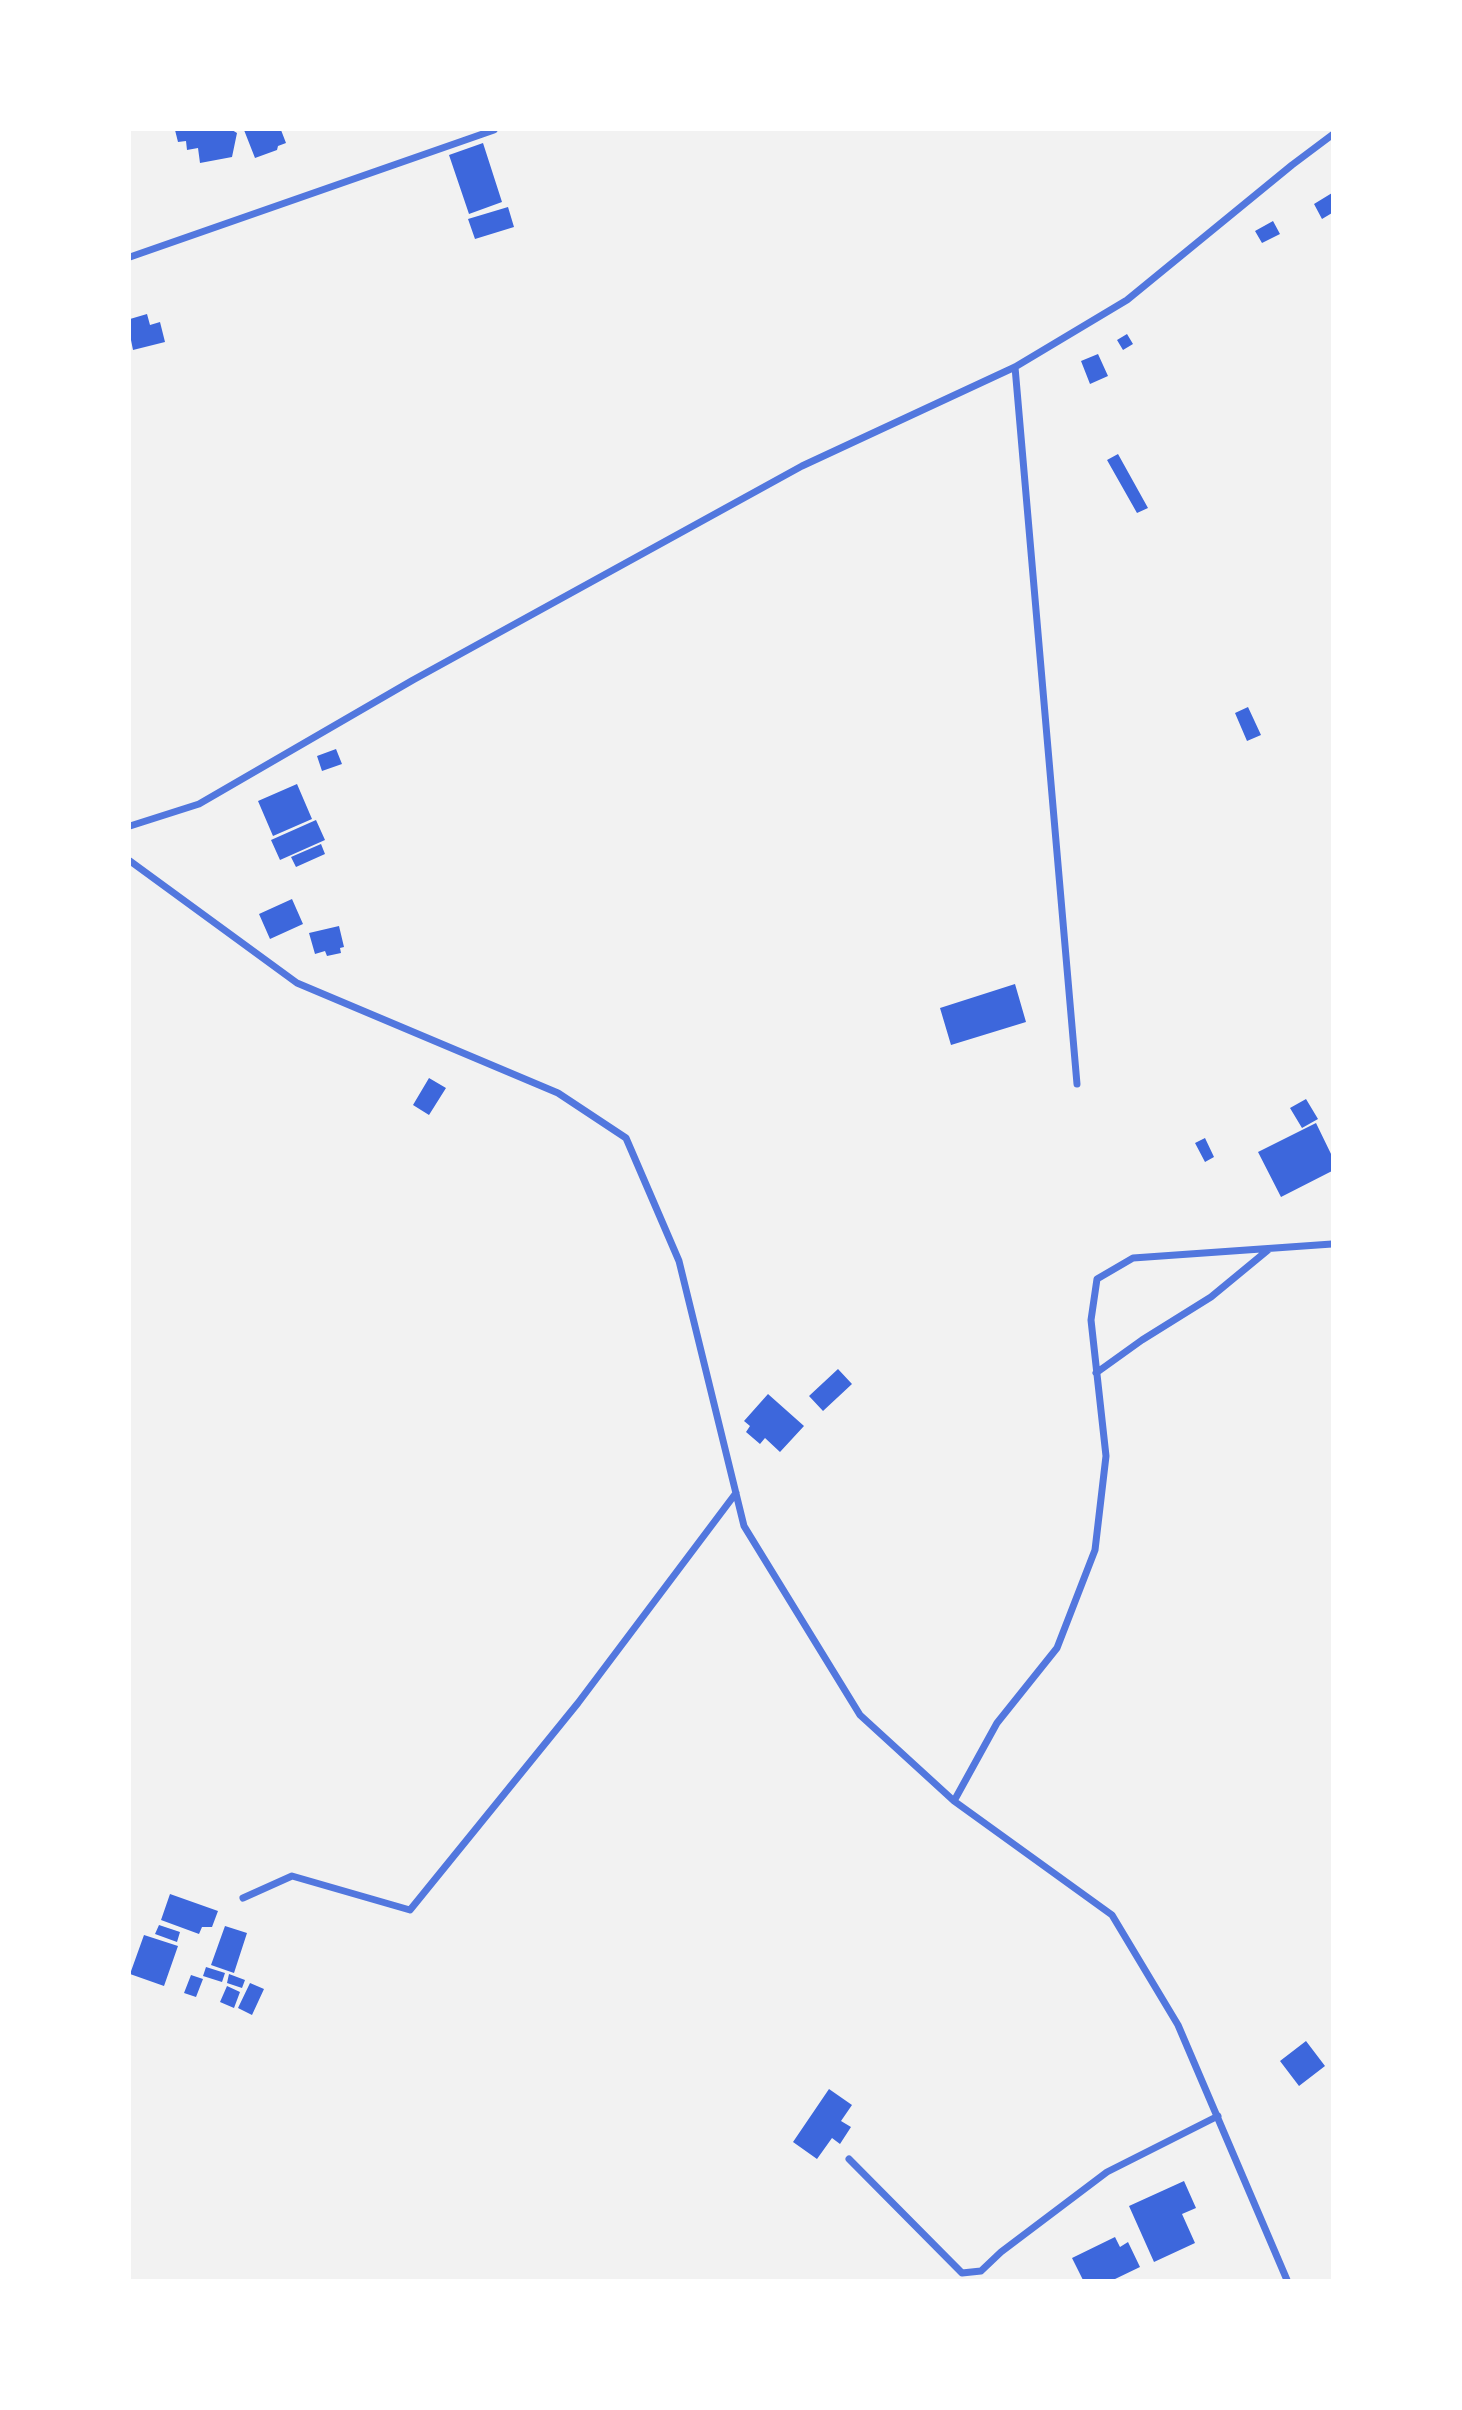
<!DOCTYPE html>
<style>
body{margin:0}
#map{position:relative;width:1462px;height:2410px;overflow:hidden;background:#f2f2f2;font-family:Signika,sans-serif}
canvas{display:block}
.frame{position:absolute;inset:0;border:131px solid #fff;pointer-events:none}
</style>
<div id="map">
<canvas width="1462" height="2410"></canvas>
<div class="frame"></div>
</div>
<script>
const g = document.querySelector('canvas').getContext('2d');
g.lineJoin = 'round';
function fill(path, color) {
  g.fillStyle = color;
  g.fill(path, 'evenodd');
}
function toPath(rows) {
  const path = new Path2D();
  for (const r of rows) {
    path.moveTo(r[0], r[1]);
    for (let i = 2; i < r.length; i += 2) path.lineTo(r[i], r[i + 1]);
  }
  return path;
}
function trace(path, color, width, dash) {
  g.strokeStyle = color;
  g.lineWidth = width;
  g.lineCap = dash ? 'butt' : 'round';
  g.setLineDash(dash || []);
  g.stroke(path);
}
fill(toPath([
 [175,130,232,130,237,133,232,157,200,163,198,148,187,150,186,141,178,142],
 [244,130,281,130,286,143,278,146,277,150,255,158],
 [483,143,502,202,469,214,449,155],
 [1332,193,1332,213,1322,219,1314,204],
 [508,207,514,227,475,239,468,219],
 [1273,221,1280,234,1262,243,1255,231],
 [147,314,150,325,160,322,165,342,133,350,130,335,130,319],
 [1127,334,1133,344,1123,350,1117,340],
 [1098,354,1108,376,1090,384,1081,361],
 [1118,454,1148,508,1137,513,1107,460],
 [1248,707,1261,735,1247,741,1235,713],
 [336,749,342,764,322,771,317,756],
 [297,784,312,819,273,836,258,801],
 [316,820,325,840,280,860,271,840],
 [321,844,325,854,296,867,291,857],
 [292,899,303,924,270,939,259,914],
 [339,926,344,947,340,948,341,953,327,956,325,951,315,954,309,933],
 [1015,984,1026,1022,951,1045,940,1008],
 [429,1078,446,1088,429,1115,413,1105],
 [1306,1099,1318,1119,1302,1128,1290,1108],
 [1316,1123,1332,1156,1332,1171,1281,1197,1258,1152],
 [1205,1138,1214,1157,1205,1162,1195,1143],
 [838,1369,852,1384,823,1411,809,1396],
 [768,1394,804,1426,780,1452,765,1438,760,1444,746,1432,750,1426,744,1421],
 [170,1894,218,1911,212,1927,202,1927,199,1934,161,1920],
 [159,1925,180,1932,177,1942,155,1934],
 [225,1926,247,1933,234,1973,211,1965],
 [144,1935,178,1946,164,1986,130,1974],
 [206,1967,225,1973,222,1982,203,1976],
 [229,1974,245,1980,242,1988,227,1983],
 [191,1975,203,1979,196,1997,184,1993],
 [250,1983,264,1989,252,2015,238,2008],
 [227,1986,240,1992,234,2008,220,2002],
 [1306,2041,1325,2066,1299,2086,1280,2061],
 [829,2089,852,2105,841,2121,851,2127,840,2144,832,2138,817,2159,793,2142],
 [1184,2181,1196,2208,1182,2214,1195,2243,1154,2262,1129,2206],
 [1115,2237,1120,2247,1128,2242,1140,2267,1113,2280,1083,2280,1072,2258]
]), '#3d67dc');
trace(toPath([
 [130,257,494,130],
 [1015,367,1077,1084],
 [130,826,199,804,413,680,802,466,1015,367,1127,300,1292,165,1332,135],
 [130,861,297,983,558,1093,626,1138,679,1261,744,1526,860,1715,954,1801,1112,1915,1178,2025,1287,2280],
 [1096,1373,1142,1340,1211,1297,1268,1250],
 [954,1801,997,1723,1057,1648,1095,1550,1106,1456,1091,1320,1097,1279,1133,1258,1332,1244],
 [243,1898,292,1876,410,1910,578,1703,736,1493],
 [849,2159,962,2273,981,2271,1001,2252,1107,2172,1218,2116]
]), '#5277de', 7);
</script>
